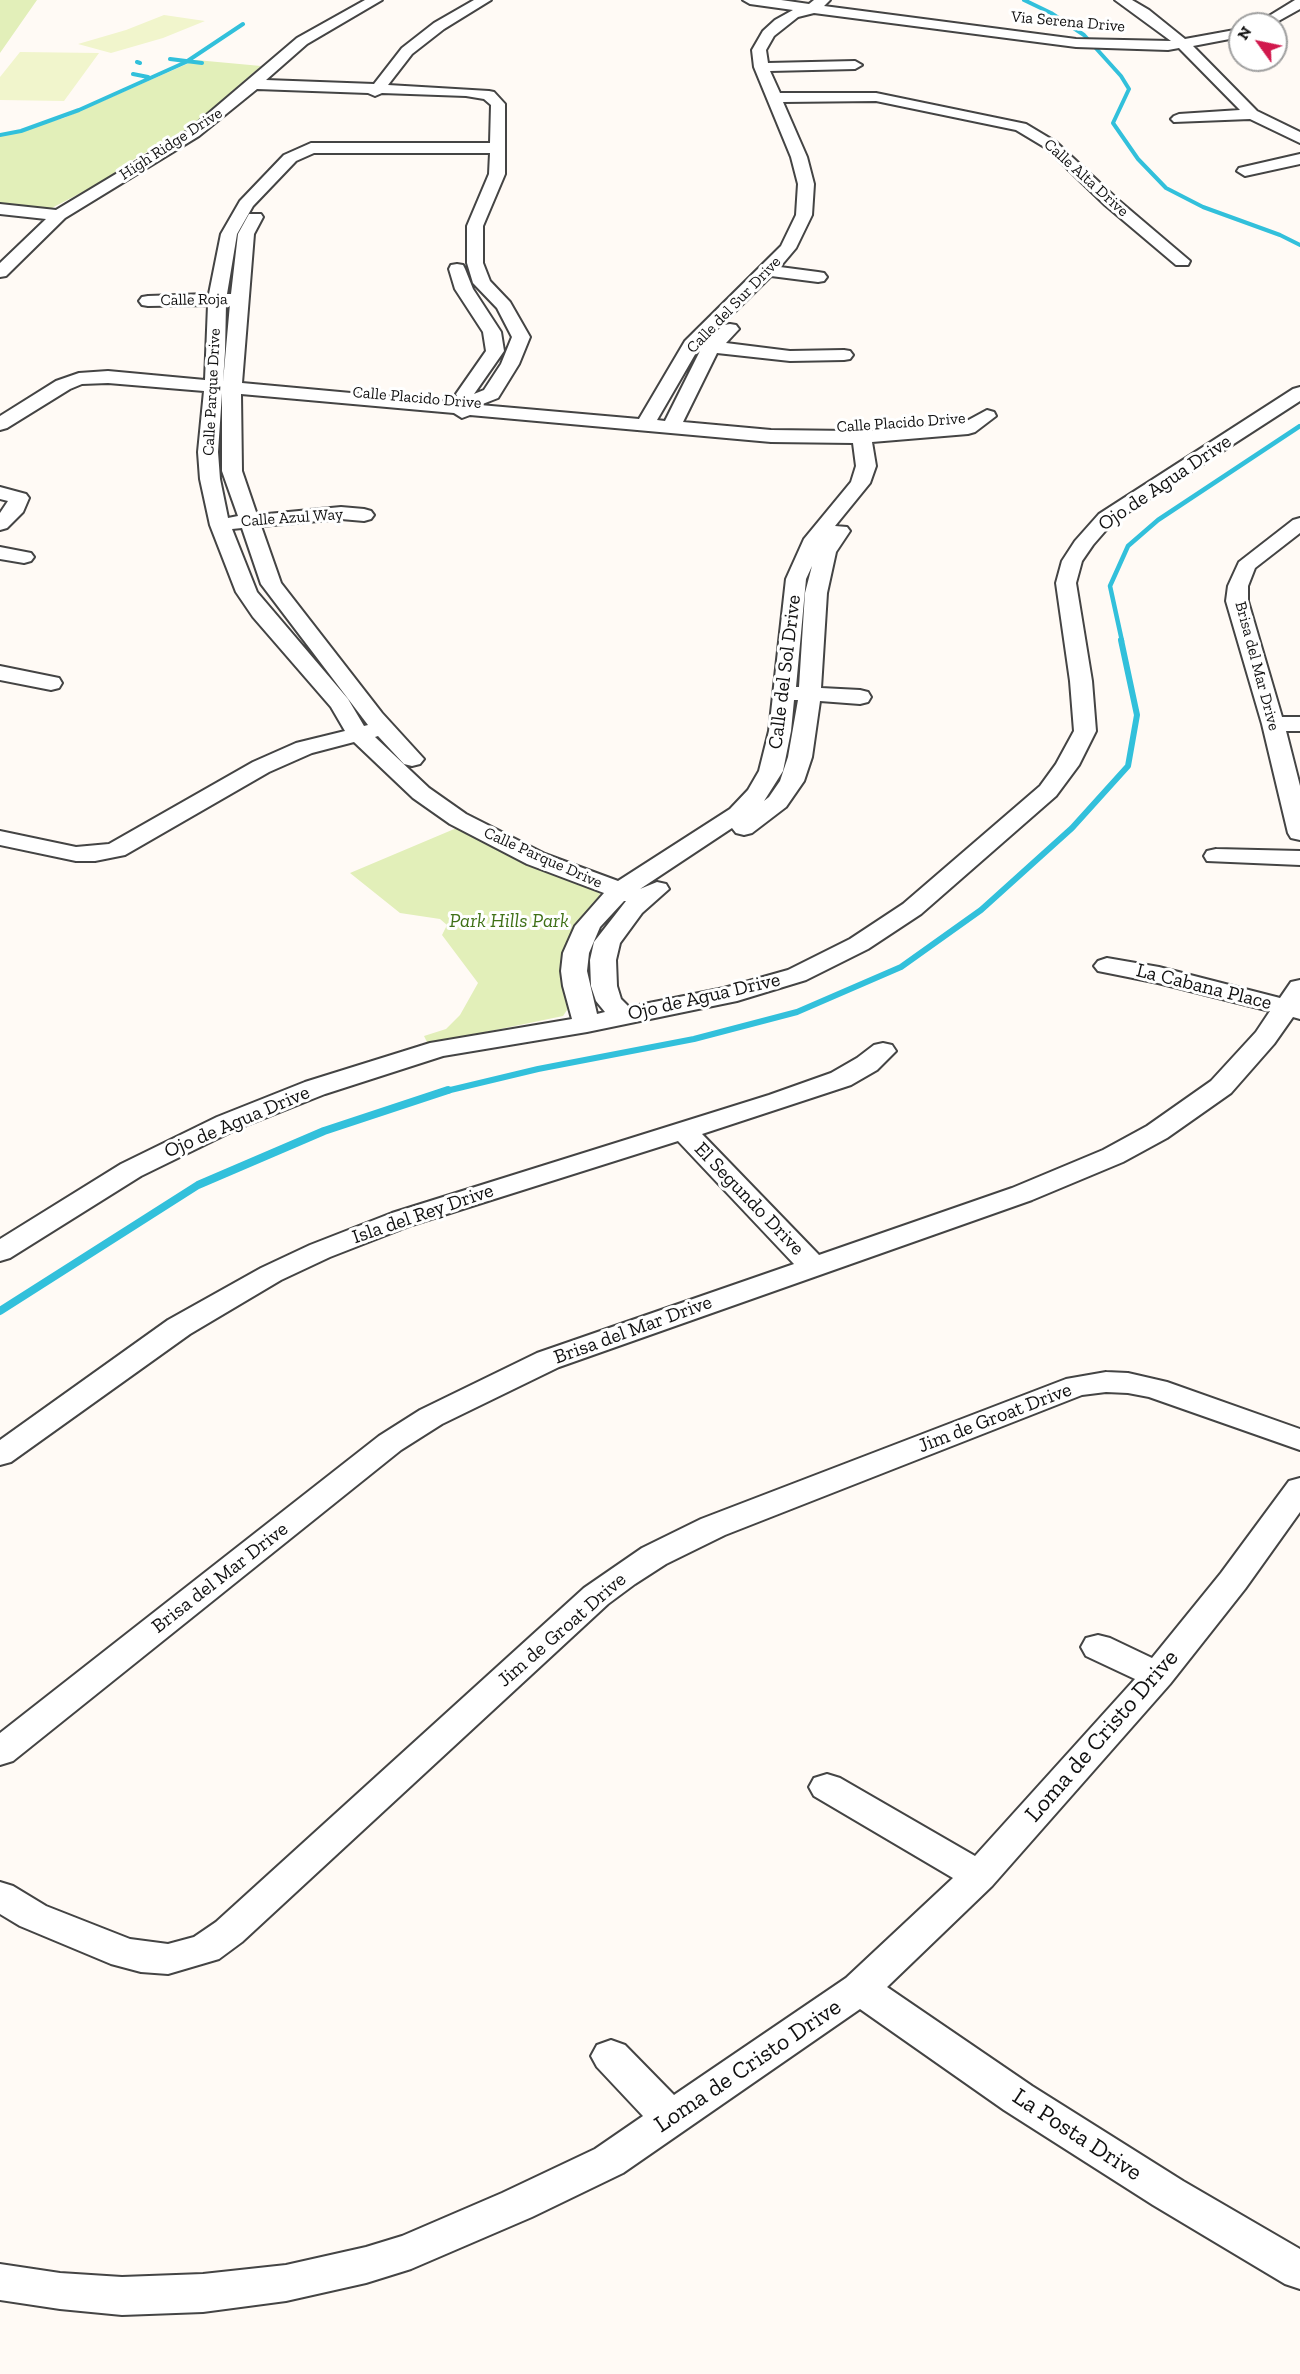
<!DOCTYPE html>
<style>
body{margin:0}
#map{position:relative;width:1300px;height:2374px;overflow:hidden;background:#fffaf5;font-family:"Zilla Slab",serif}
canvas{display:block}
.north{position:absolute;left:1228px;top:12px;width:60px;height:60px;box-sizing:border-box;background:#fff;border:2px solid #a0a0a0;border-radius:50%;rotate:303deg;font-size:16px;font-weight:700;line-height:24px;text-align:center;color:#111}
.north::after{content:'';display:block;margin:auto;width:21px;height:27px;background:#d1184d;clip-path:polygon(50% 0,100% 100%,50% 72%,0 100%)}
</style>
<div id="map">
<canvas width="1300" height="2374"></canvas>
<div class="north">N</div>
</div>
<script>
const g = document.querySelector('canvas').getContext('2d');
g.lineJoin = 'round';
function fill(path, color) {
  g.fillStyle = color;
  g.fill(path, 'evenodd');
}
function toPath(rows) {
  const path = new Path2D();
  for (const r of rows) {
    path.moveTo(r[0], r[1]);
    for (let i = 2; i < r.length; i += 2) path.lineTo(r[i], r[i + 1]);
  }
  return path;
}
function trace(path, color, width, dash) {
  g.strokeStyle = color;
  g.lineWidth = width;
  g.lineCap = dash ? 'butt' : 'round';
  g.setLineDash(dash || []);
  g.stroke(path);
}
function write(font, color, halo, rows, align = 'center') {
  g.font = font + ' "Zilla Slab",serif';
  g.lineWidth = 6;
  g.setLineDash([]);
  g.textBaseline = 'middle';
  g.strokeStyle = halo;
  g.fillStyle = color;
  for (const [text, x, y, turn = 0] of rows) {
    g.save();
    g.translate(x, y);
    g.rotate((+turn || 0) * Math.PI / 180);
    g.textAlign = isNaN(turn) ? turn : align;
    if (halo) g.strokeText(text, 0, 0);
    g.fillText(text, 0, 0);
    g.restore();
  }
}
fill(toPath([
 [0,0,37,0,0,53],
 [196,60,261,66,185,132,137,157,102,182,46,211,0,206,0,136,64,118],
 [459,827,495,847,600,893,569,1007,563,1016,428,1044,424,1036,446,1029,460,1015,478,983,442,935,447,925,440,919,400,913,350,873]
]), '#e2efb9');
fill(toPath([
 [164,15,205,21,163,38,111,53,78,44,126,30],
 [20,52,99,53,64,101,0,100,0,77]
]), '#f1f5cc');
trace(toPath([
 [1024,0,1051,13,1084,35,1121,76,1129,89,1113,123,1138,159,1166,188,1203,207,1280,235,1300,245],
 [170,59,202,63],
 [137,62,140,63],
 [133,74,148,77],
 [0,135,21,131,79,110,186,62,243,24]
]), '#32c0db', 4);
trace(toPath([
 [1122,641,1110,586,1128,546,1158,520,1300,426]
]), '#32c0db', 4.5);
trace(toPath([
 [442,1092,538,1069,694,1039,797,1012,901,967,981,910,1072,828,1128,766,1137,715,1121,640]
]), '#32c0db', 6);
trace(toPath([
 [0,1311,198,1185,324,1131,448,1090]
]), '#32c0db', 8);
const minor = toPath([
 [365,0,382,0,307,44,266,80,374,84,402,48,434,23,474,0,491,0,444,29,412,54,388,85,489,91,494,92,505,104,505,174,483,226,483,263,490,281,510,302,530,337,519,364,498,398,480,405,639,419,685,341,781,246,796,215,798,184,791,157,754,67,752,50,763,31,775,20,793,10,750,4,743,0,781,0,809,4,814,0,830,0,824,6,1076,39,1171,41,1115,0,1132,0,1149,10,1185,39,1240,29,1240,37,1193,46,1257,111,1300,132,1300,143,1250,119,1174,122,1171,119,1174,116,1179,114,1240,110,1179,48,1168,50,1076,47,814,13,798,17,774,36,766,50,768,63,855,61,862,65,855,69,770,71,780,93,876,93,1026,124,1056,142,1117,199,1190,261,1188,265,1176,265,1105,205,1046,148,1016,130,876,101,783,102,807,157,814,184,812,215,796,248,780,267,818,272,824,273,827,277,824,281,818,282,771,276,705,341,724,325,730,324,736,325,739,329,726,343,790,351,844,350,850,351,853,355,850,359,844,360,790,361,717,353,683,422,771,430,851,431,853,425,860,423,867,425,870,431,963,423,987,410,994,412,996,416,975,432,968,434,872,442,876,466,870,483,835,526,847,527,850,531,836,552,827,593,821,688,860,690,868,692,871,697,868,702,860,704,820,701,812,757,804,781,786,807,752,833,744,835,736,833,732,828,640,889,657,882,666,884,669,889,642,913,620,943,616,960,617,986,621,999,629,1007,724,988,788,970,850,939,903,904,1040,786,1056,764,1074,731,1070,681,1056,583,1062,561,1075,541,1099,514,1293,389,1300,387,1300,401,1113,522,1093,545,1082,561,1076,583,1092,681,1096,731,1079,765,1056,796,921,914,868,949,806,980,737,1001,587,1032,443,1056,325,1094,237,1129,141,1176,10,1258,0,1261,0,1239,121,1164,217,1117,305,1082,430,1043,572,1019,563,986,561,971,563,953,575,926,604,893,527,864,450,824,413,798,354,742,312,753,269,772,125,855,95,861,76,861,0,845,0,831,76,847,109,844,253,762,296,743,345,731,331,707,253,617,236,592,210,525,200,479,198,452,204,391,108,383,82,384,70,389,7,428,0,430,0,416,56,381,79,373,108,371,205,380,208,305,148,306,142,305,139,301,142,297,148,296,209,294,221,234,240,201,284,155,311,143,490,143,491,105,484,99,466,96,382,93,375,96,368,93,257,89,199,136,65,218,6,276,0,277,0,263,46,219,0,214,0,204,56,210,189,130,297,38,365,0],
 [314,153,490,153,489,174,467,226,467,263,473,283,497,308,512,337,501,364,484,390,474,394,504,351,501,332,473,289,465,269,463,265,457,264,451,265,449,269,455,289,483,332,486,351,456,394,460,403,242,383,254,234,263,217,261,214,249,214,238,234,231,294,227,294,237,234,253,206,296,161,314,153],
 [226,304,230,304,223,382,225,351,226,304],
 [697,351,700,351,665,421,657,420,697,351],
 [222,393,222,471,238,516,228,518,220,479,218,452,222,393],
 [241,394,454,413,462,418,470,415,771,442,853,443,856,466,851,482,804,539,786,579,769,731,759,771,748,790,730,809,618,881,545,854,466,814,429,788,375,737,378,736,404,764,412,766,420,764,424,759,382,713,281,583,261,526,341,519,364,521,371,519,374,515,371,511,364,509,341,507,257,515,242,471,241,394],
 [242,528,261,584,368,725,364,726,348,699,257,592,232,529,242,528],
 [812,566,805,593,799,687,796,687,806,579,812,566],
 [794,700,798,700,788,757,780,781,769,797,764,801,783,771,791,731,794,700],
 [624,901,626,901,594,942,590,960,591,986,596,1001,605,1012,597,1014,587,971,589,953,600,927,624,901],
 [1295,0,1300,0,1300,9,1273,24,1256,24,1295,0],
 [1300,154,1300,164,1245,176,1237,171,1239,168,1300,154],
 [0,487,26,494,29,498,23,512,7,528,0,530,0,513,8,501,0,499,0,487],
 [1300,518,1300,533,1255,568,1248,586,1248,601,1282,717,1300,717,1300,731,1286,731,1300,786,1300,840,1291,838,1288,833,1262,724,1226,601,1228,586,1239,562,1293,520,1300,518],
 [0,547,31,553,34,557,31,561,24,563,0,559,0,547],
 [0,666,59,678,62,683,59,688,51,690,0,680,0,666],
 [1216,849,1300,851,1300,865,1207,861,1204,856,1207,851,1216,849],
 [1107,958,1159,967,1280,998,1291,982,1300,980,1300,1019,1293,1017,1274,1044,1231,1093,1167,1138,1123,1162,1032,1200,559,1367,442,1424,401,1450,13,1761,0,1765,0,1733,379,1436,420,1410,537,1353,794,1264,678,1141,412,1225,330,1257,281,1280,190,1334,11,1462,0,1465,0,1440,168,1320,261,1268,310,1245,392,1213,769,1095,831,1073,857,1058,874,1045,883,1043,892,1045,896,1051,877,1070,851,1085,702,1134,819,1255,1012,1188,1103,1150,1147,1126,1211,1081,1256,1032,1270,1011,1158,983,1098,971,1094,966,1098,961,1107,958],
 [1106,1372,1128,1373,1167,1382,1300,1429,1300,1450,1149,1397,1128,1393,1106,1392,1082,1395,725,1535,666,1564,635,1584,608,1604,242,1942,219,1959,168,1974,141,1972,111,1964,20,1926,0,1914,0,1882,13,1886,46,1906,130,1939,168,1944,194,1937,216,1922,584,1588,642,1548,701,1519,1066,1379,1106,1372],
 [1300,1478,1300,1512,1245,1589,1170,1684,992,1886,887,1987,1032,2086,1183,2181,1300,2249,1300,2289,1285,2284,1153,2205,1004,2110,860,2009,623,2173,532,2217,411,2269,366,2283,286,2301,203,2312,122,2315,60,2309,0,2300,0,2264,60,2273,122,2277,203,2274,286,2265,366,2247,402,2236,502,2193,595,2149,643,2116,597,2067,591,2056,597,2045,611,2040,625,2045,674,2095,846,1978,953,1878,814,1796,809,1787,814,1778,827,1774,840,1778,975,1856,1135,1679,1086,1656,1081,1647,1086,1638,1098,1635,1110,1638,1152,1658,1221,1573,1289,1481,1300,1478]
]);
trace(minor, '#444', 4);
fill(minor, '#fff');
write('16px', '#111', '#fff', [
 ["Via Serena Drive",1068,22,5],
 ["High Ridge Drive",171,144,-33],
 ["Calle Alta Drive",1086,178,42],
 ["Calle Roja",194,300,-1],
 ["Calle del Sur Drive",734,305,-46],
 ["Calle Parque Drive",212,392,-87],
 ["Calle Placido Drive",417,398,5],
 ["Calle Placido Drive",901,423,-4],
 ["Calle Azul Way",292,518,-4],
 ["Brisa del Mar Drive",1257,666,75],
 ["Calle Parque Drive",543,858,24]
]);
write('20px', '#111', '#fff', [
 ["Ojo de Agua Drive",1165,483,-34],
 ["Calle del Sol Drive",785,672,-83],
 ["La Cabana Place",1204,987,14],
 ["Ojo de Agua Drive",704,997,-13],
 ["Ojo de Agua Drive",237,1122,-23],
 ["El Segundo Drive",749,1199,46],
 ["Isla del Rey Drive",423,1214,-19],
 ["Brisa del Mar Drive",633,1330,-20],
 ["Jim de Groat Drive",995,1418,-21],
 ["Brisa del Mar Drive",220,1578,-38],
 ["Jim de Groat Drive",562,1630,-41]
]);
write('italic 20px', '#407118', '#fff', [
 ["Park Hills Park",509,921]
]);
write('24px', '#111', '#fff', [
 ["Loma de Cristo Drive",1102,1736,-49],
 ["Loma de Cristo Drive",748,2066,-34],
 ["La Posta Drive",1077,2135,33]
]);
</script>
